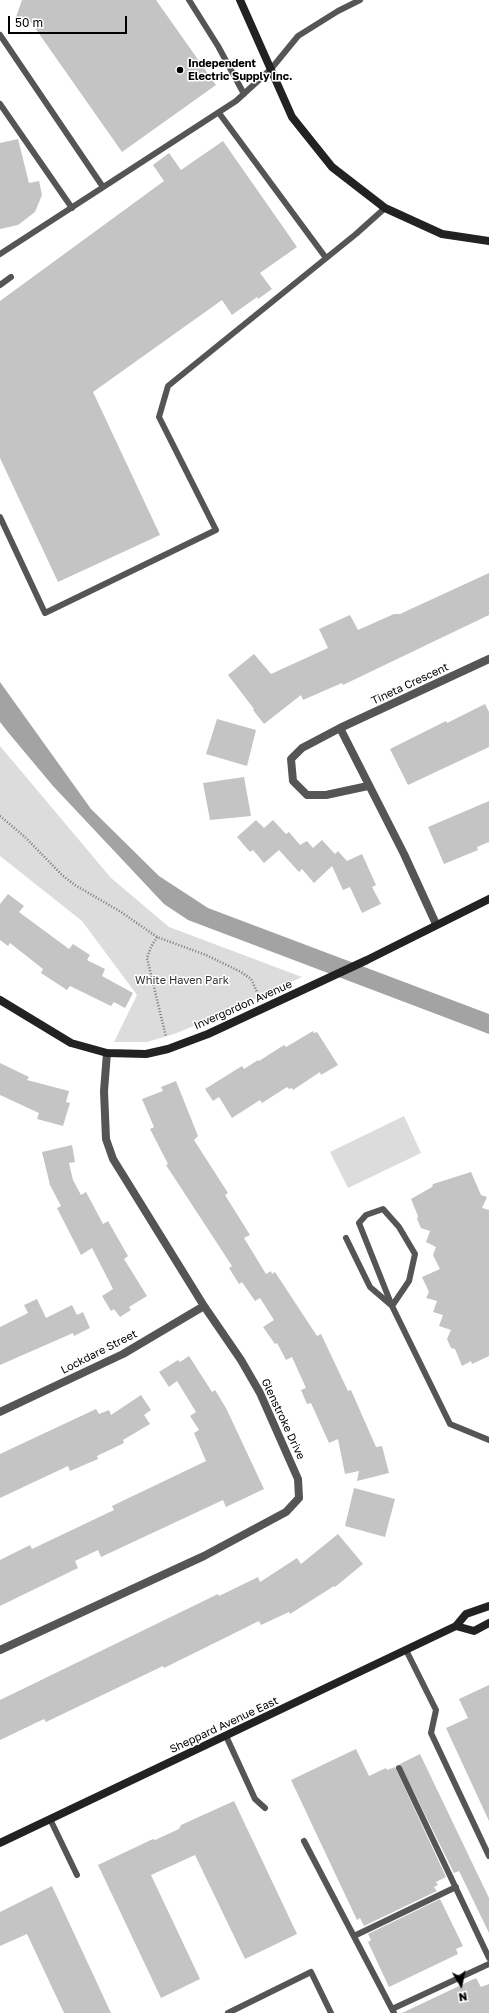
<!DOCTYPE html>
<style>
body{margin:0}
#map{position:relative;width:489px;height:2013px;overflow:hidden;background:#fff;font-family:"Golos Text",sans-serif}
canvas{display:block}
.north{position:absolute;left:441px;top:1965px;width:40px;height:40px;-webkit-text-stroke:3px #fff;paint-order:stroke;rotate:171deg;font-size:11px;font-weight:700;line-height:16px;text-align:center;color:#000}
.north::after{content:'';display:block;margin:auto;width:14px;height:18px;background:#000;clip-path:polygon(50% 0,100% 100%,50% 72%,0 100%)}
.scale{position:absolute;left:8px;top:16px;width:119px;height:18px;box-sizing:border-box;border:2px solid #000;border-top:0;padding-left:5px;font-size:12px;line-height:14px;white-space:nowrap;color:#000;-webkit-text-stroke:3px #fff;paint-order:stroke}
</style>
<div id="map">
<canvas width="489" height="2013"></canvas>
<div class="north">N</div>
<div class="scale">50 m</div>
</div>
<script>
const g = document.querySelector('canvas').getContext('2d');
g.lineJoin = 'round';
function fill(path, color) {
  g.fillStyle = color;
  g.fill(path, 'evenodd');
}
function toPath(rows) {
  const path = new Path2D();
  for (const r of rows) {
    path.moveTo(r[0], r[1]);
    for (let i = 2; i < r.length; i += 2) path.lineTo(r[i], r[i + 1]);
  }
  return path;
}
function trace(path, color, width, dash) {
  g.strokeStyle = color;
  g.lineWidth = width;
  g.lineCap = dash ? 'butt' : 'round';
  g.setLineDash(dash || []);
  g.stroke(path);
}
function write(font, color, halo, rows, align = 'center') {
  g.font = font + ' "Golos Text",sans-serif';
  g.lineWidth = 3;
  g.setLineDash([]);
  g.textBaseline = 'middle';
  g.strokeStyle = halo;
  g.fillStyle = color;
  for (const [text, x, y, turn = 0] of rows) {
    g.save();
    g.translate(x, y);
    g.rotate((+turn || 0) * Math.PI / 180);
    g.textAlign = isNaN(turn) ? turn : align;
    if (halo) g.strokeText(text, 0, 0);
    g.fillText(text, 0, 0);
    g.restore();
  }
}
fill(toPath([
 [0,746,111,878,169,927,302,977,219,1016,174,1034,147,1042,114,1042,137,995,82,921,0,856],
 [404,1116,421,1153,348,1188,330,1152]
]), '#dcdcdc');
fill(toPath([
 [0,682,91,809,159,876,208,908,489,1014,489,1034,188,920,164,904,53,786,7,731,0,722]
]), '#a3a3a3');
fill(toPath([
 [22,0,156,0,216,85,122,152,28,18,16,17],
 [18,139,29,183,39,181,42,195,35,212,18,225,0,229,0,143],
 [223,141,297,247,260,273,272,289,258,299,257,297,232,315,222,300,93,392,160,535,58,582,0,458,0,301,164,181,153,165,169,153,181,170],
 [489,573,489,615,343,685,342,683,303,700,301,695,264,724,253,710,254,709,228,675,254,654,271,674,328,648,319,629,350,615,358,630,394,614,400,614],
 [485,704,489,712,489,747,408,785,390,749,446,721,447,723],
 [217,719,256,730,247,766,206,754],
 [244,777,251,816,210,820,203,783],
 [489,801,489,842,477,847,478,850,444,864,428,827],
 [256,820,264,828,273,820,286,834,289,832,300,845,307,841,313,848,322,840,335,854,338,851,347,861,362,854,376,885,372,887,381,904,362,913,350,887,343,890,332,866,314,883,302,869,299,872,279,850,264,863,253,850,250,852,237,837],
 [8,894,24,906,19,912,69,949,73,944,90,955,87,960,105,969,102,976,133,993,125,1008,114,1002,111,1006,70,986,67,990,41,973,43,969,10,943,8,946,0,940,0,904],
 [313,1031,314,1033,317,1032,338,1065,321,1075,320,1072,293,1090,292,1088,289,1089,287,1087,262,1103,260,1100,232,1118,219,1097,213,1101,205,1089,242,1066,244,1069,258,1060,259,1061,284,1045,286,1047],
 [0,1063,29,1077,27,1080,69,1091,66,1102,70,1103,63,1126,37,1119,39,1113,0,1095],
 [176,1081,198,1136,194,1140,228,1193,225,1195,250,1235,244,1238,266,1274,271,1271,272,1274,275,1272,317,1336,321,1334,348,1391,351,1390,376,1447,382,1446,389,1473,357,1481,359,1471,345,1474,338,1439,329,1443,311,1403,307,1404,301,1390,306,1388,292,1357,286,1360,277,1343,275,1344,263,1327,274,1320,260,1298,255,1301,242,1282,239,1284,229,1268,232,1266,166,1165,168,1164,150,1129,154,1127,142,1099,163,1091,161,1087],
 [72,1145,75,1162,69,1163,73,1180,81,1195,86,1192,103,1224,108,1221,128,1256,124,1259,147,1296,129,1307,131,1310,120,1317,114,1309,111,1311,102,1296,113,1289,92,1248,81,1255,57,1208,61,1206,50,1185,42,1152],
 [471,1172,481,1195,487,1197,482,1208,489,1210,489,1356,472,1364,471,1361,462,1366,455,1349,451,1348,447,1339,451,1330,439,1326,443,1315,433,1312,437,1301,426,1298,429,1292,422,1277,440,1269,433,1255,436,1247,426,1242,430,1231,421,1228,417,1219,418,1216,411,1199,432,1187,433,1184],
 [37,1299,46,1318,72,1305,77,1315,83,1312,90,1328,74,1336,73,1333,0,1365,0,1327,28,1313,24,1305],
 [189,1356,212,1392,215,1390,226,1408,264,1489,226,1507,223,1500,101,1557,98,1550,75,1561,78,1568,0,1606,0,1560,30,1545,32,1549,93,1520,114,1510,112,1506,206,1461,194,1433,199,1430,190,1416,196,1412,177,1381,169,1387,159,1372,178,1360,180,1362],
 [141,1395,151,1410,144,1415,150,1424,123,1440,124,1443,97,1456,98,1459,70,1471,68,1466,0,1498,0,1454,96,1409,99,1414,109,1410,111,1415],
 [354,1488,395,1499,385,1537,345,1526],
 [338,1534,363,1564,335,1587,334,1586,290,1614,289,1612,261,1625,259,1621,164,1668,163,1666,46,1722,44,1719,0,1740,0,1700,218,1594,219,1596,258,1577,260,1582,297,1558,301,1564],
 [489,1685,489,1821,446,1728,468,1718,459,1699],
 [356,1749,369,1776,386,1768,387,1770,395,1767,446,1877,436,1882,438,1885,434,1887,437,1891,364,1926,360,1918,357,1920,291,1780],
 [420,1754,489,1898,489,1933,459,1871,454,1873,400,1764],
 [234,1801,297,1934,245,1959,195,1855,151,1875,200,1979,161,1998,98,1865,153,1839,155,1840,179,1829,181,1825],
 [52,1886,111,2013,64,2013,27,1934,0,1946,0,1912],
 [440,1899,463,1946,456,1949,458,1954,389,1987,368,1942,371,1940,368,1934],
 [476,1978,481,1987,489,1984,489,2013,402,2013]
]), '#c4c4c4');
trace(toPath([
 [0,816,25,837,62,875,75,885,121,912,157,937,206,955,241,972,251,979,260,998],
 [157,937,151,947,147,958,166,1037]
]), '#777', 2.5, [1, 2]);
trace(toPath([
 [189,0,218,46,244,94],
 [0,35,103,187],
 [0,104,72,208],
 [219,113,326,258],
 [0,254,236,101,271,69,298,36,338,11,360,0],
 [0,285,11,277],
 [0,517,45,613,216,530,159,417,168,386,356,234,385,208],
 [346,1238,370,1287,391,1305],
 [392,1306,409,1281,415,1254,399,1227,383,1209,366,1215,359,1223,392,1306,450,1424,489,1440],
 [406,1650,436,1710,431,1733,489,1856],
 [226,1736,255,1799,265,1808],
 [399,1768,489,1958],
 [50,1819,77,1875],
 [304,1841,394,2013],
 [354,1936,456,1887],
 [392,2009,489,1964],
 [228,2013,311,1972,331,2013]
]), '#555', 6);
trace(toPath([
 [340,728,302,748,291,759,293,781,307,795,326,795,368,786],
 [436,924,404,854,340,728,489,659],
 [0,1412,123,1354,204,1306],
 [0,1650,204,1556,286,1512,299,1498,298,1479,260,1393,241,1360,204,1306,113,1159,106,1139,104,1091,107,1053]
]), '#555', 8);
trace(toPath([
 [240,0,292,117,332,167,385,208,442,234,489,241],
 [0,1000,71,1043,107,1053,146,1054,168,1049,208,1034,367,960,489,899],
 [456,1626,474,1631,489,1623],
 [0,1843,456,1626,466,1614,489,1606]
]), '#222', 8);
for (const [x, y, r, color] of [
 [180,70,4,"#000"]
]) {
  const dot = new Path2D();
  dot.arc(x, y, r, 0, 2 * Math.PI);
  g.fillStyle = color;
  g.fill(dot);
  trace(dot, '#fff', 1.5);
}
write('bold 11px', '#000', '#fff', [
 ["Independent",188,64],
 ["Electric Supply Inc.",188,77]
], 'left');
write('11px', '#000', '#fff', [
 ["Tineta Crescent",410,684,-25],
 ["Invergordon Avenue",243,1005,-24],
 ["Lockdare Street",99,1352,-27],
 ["Glenstroke Drive",283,1419,65],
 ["Sheppard Avenue East",224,1725,-25]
]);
write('11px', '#333', '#fff', [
 ["White Haven Park",182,981]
]);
</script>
